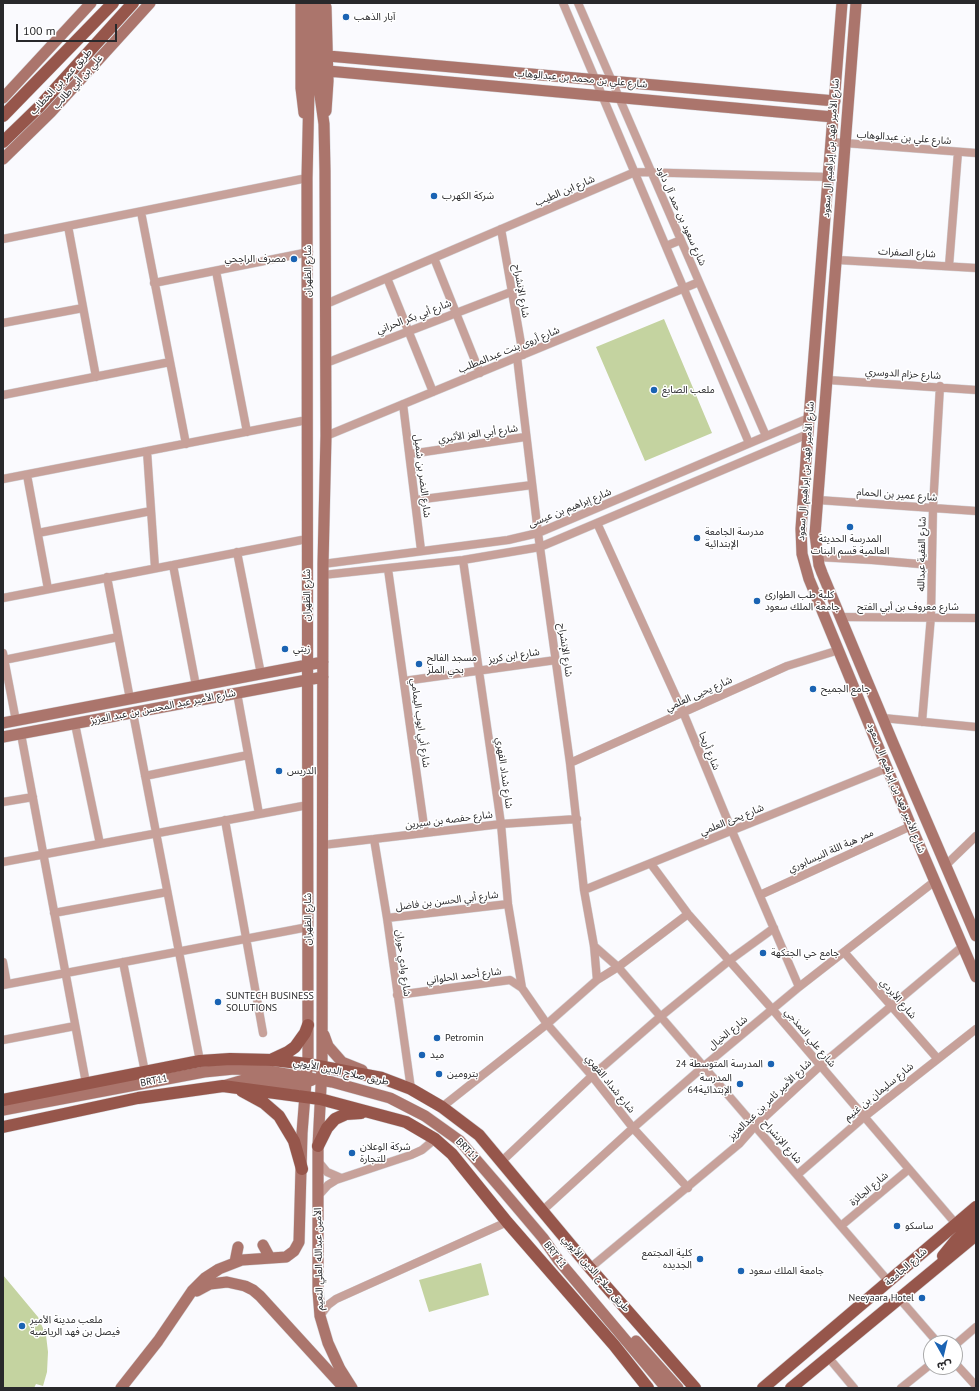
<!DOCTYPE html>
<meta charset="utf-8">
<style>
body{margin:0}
#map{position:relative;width:979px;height:1391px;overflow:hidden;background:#fafafe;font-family:"PT Sans","Noto Sans Arabic",sans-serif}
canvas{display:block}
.frame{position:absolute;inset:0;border:4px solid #28282b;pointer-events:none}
.north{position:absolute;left:923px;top:1335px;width:40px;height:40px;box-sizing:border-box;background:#fff;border:1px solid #a9a9aa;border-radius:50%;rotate:172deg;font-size:11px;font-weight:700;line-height:16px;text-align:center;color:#28282b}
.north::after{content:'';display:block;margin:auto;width:14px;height:18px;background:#1a63b3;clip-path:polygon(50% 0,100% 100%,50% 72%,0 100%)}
.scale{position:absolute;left:16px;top:24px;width:101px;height:18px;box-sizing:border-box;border:2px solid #28282b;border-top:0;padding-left:5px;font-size:12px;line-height:14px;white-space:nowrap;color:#28282b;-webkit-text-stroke:3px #fff;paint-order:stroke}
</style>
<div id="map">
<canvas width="979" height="1391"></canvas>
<div class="frame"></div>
<div class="north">ش</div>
<div class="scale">100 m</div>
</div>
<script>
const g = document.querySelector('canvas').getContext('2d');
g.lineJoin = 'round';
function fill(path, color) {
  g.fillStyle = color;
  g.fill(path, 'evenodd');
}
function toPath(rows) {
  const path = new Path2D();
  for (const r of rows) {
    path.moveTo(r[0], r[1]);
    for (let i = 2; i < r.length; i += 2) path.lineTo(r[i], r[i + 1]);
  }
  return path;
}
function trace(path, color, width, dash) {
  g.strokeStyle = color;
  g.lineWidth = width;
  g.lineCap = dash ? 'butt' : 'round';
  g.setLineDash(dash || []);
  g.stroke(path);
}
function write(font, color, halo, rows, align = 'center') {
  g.font = font + ' "PT Sans","Noto Sans Arabic",sans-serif';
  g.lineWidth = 3;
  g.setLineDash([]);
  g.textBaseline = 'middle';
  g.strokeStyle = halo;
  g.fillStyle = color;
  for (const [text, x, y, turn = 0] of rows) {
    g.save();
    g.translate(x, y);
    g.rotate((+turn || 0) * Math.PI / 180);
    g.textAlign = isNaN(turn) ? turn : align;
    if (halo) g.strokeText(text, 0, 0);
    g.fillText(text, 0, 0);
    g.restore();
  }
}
fill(toPath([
 [664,319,712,433,645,461,596,347],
 [481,1263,489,1295,429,1312,419,1280],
 [3,1275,38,1317,46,1335,48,1352,47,1372,43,1386,36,1384,34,1388,3,1388]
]), '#c4d3a0');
const street = toPath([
 [563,3,749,443],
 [578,3,766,436],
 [831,142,976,153],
 [141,212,186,444],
 [68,226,96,377],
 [501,229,523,355],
 [3,239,307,178],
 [666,246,681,240],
 [434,258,480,373],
 [838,260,976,268],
 [949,266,958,152],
 [216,271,247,432],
 [387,278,433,392],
 [154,283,309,252],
 [326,304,635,172,829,177],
 [3,323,83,308],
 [517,357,538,533,570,763,584,890,594,946,597,980],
 [326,363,511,292],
 [828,380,976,390],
 [3,395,170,362],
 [403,404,421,550],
 [326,436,699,282],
 [147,451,155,568],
 [410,454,525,437],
 [27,475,48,589],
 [3,479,307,420],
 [416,500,532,485],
 [818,500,976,511],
 [597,523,683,712,732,831,799,987],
 [38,533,151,511],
 [237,552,261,674],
 [818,557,872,560,931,565],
 [463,560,501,824,508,904,522,988],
 [323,564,508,540,538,533,809,418],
 [173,565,196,686],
 [388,569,425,833],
 [323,575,463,560,540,547,808,434],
 [107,577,130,699],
 [3,598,307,539],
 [841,617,976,618],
 [3,653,16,721],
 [4,660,118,637],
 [404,681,556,660],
 [237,693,259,814],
 [133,713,200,1061],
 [883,718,976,727],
 [922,722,931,616,933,507,940,386],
 [75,724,100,844],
 [21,734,86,1083],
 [570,763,787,666,839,650],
 [145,776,248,755],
 [3,802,33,797],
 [225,820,263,1033],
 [374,839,387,918,411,1089],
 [323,845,501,824,577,819],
 [3,862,308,805],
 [651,864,688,914,773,1010,956,1224],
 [946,865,976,836],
 [584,890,887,768],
 [760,895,911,826],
 [54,913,167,892],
 [387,918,508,904],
 [594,946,618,967,889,1282],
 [844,952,937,1058],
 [3,962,7,984],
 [123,962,145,1072],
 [3,985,308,927],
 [397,995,510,980,522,988,547,1024,592,1076,633,1128,688,1188],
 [3,1040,75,1026],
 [442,1107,547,1024,597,980,618,967,688,914],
 [318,1161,327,1172,341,1178],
 [501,1162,592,1076,660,1017,730,960,774,928],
 [797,1175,864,1117,976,1029],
 [318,1196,328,1185,336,1180,411,1155,422,1150,435,1139],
 [542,1211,633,1128,703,1067,799,987,935,881],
 [842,1225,909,1169],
 [590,1268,739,1144,755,1126,820,1066,963,946],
 [899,1298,938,1343],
 [320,1316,328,1305,336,1299,507,1222],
 [955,1345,976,1327],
 [828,1357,854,1388],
 [955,1363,976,1386],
 [901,1388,931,1364]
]);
const secondary = toPath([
 [301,3,301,88,304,113],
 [319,3,318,81,324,124,325,171,326,436,323,564,322,1067,318,1146,318,1291,320,1316,328,1343,340,1369,352,1388],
 [842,3,809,418,801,529,802,554,809,579,911,826,976,977],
 [856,3,815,534,819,565,822,573,893,743,976,936],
 [328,56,835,101],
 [328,71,833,117],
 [3,98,91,3],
 [326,111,328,81,326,7],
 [3,159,51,112,150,3],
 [3,723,323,662],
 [3,737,323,677],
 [324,1035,328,1046,342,1062,362,1070],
 [223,1086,247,1079,299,1085,312,1080],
 [3,1110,204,1072,234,1069,269,1071,332,1082,390,1098,425,1116,460,1141,504,1192,543,1238,559,1261,666,1388],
 [263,1245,270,1258],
 [235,1262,238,1247],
 [197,1291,210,1284,227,1282,245,1286,253,1290,260,1296,344,1388],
 [636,1341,678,1388],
 [121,1388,158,1341,192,1291,205,1278,219,1269,242,1260,286,1257,294,1251,299,1242,302,1133,308,1057,307,178,311,3]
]);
const primary = toPath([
 [3,116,113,3],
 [3,142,38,108,133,3],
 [273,1059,288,1052,295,1047,305,1033,308,1025],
 [242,1091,264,1103,279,1116,294,1141,302,1169],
 [3,1100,200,1061,230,1059,272,1060,308,1064,382,1078,411,1089,442,1107,479,1135,590,1268,695,1388],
 [3,1127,138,1098,223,1086,320,1099,406,1122,435,1139,452,1154,507,1222,614,1345,648,1388],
 [318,1146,327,1128,335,1119,346,1114,361,1113],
 [943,1256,956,1240,976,1221],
 [763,1388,976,1207],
 [791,1388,976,1235]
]);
trace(street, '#d4d4d8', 9);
trace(secondary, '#d4d4d8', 12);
trace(primary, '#d4d4d8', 13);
trace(street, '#c7a19a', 8);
trace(secondary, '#ab756c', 11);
trace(primary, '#96564b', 12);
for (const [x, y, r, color] of [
 [346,17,4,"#1a63b3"],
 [434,196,4,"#1a63b3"],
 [294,259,4,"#1a63b3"],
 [654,390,4,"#1a63b3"],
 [850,527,4,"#1a63b3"],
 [697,538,4,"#1a63b3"],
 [757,601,4,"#1a63b3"],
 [285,649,4,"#1a63b3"],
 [419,664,4,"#1a63b3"],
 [813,689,4,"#1a63b3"],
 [279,771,4,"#1a63b3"],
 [763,953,4,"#1a63b3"],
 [218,1002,4,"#1a63b3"],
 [437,1038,4,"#1a63b3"],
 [422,1055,4,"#1a63b3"],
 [771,1064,4,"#1a63b3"],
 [439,1074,4,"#1a63b3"],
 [740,1084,4,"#1a63b3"],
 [352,1153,4,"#1a63b3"],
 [897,1226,4,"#1a63b3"],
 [700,1259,4,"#1a63b3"],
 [741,1271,4,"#1a63b3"],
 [922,1298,4,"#1a63b3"],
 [22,1326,4,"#1a63b3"]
]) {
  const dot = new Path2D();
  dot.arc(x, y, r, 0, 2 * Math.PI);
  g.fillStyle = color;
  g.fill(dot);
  trace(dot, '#fff', 1.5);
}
write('10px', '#28282b', '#fff', [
 ["آبار الذهب",354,17],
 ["شركة الكهرب",442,196],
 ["مصرف الراجحي",286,259,"right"],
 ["ملعب الصايغ",662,390],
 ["مدرسة الجامعة",705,532],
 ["الإبتدائية",705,544],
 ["المدرسة الحديثة",850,539,"center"],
 ["العالمية قسم البنات",850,551,"center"],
 ["كلية طب الطوارئ",765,595],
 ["جامعة الملك سعود",765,607],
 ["زيتي",293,649],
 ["مسجد الفالح",427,658],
 ["بحي الملز",427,670],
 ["جامع الجميح",821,689],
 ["الدريس",287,771],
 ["جامع حي الجتكهة",771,953],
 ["SUNTECH BUSINESS",226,996],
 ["SOLUTIONS",226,1008],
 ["Petromin",445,1038],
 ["ميد",430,1055],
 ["المدرسة المتوسطة 24",763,1064,"right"],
 ["بترومين",447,1074],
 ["المدرسة",732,1078,"right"],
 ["الإبتدائية64",732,1090,"right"],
 ["شركة الوعلان",360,1147],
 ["للتجارة",360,1159],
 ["ساسكو",905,1226],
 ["كلية المجتمع",692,1253,"right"],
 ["الجديده",692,1265,"right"],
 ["جامعة الملك سعود",749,1271],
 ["Neeyaara Hotel",914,1298,"right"],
 ["ملعب مدينة الأمير",30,1320],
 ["فيصل بن فهد الرياضية",30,1332]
], 'left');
write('10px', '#28282b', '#fff', [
 ["شارع علي بن محمد بن عبدالوهاب",581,79,5],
 ["طريق عمر بن الخطاب",61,82,-47],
 ["علي بن أبي طالب",78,82,-48],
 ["شارع علي بن عبدالوهاب",904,138,4],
 ["شارع الأمير فهد بن إبراهيم ال سعود",831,148,-86],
 ["شارع ابن الطيب",565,191,-23],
 ["شارع سعود بن حمد آل داود",681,216,66],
 ["شارع الصفرات",907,253,3],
 ["شارع الظهران",308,271,-90],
 ["شارع الإنشراح",521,291,80],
 ["شارع أبي بكر الحراني",414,317,-21],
 ["شارع أروى بنت عبدالمطلب",509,350,-22],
 ["شارع حزام الدوسري",903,374,3],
 ["شارع أبي العز الأثيري",478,434,-8],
 ["شارع الأمير فهد بن إبراهيم ال سعود",806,471,-86],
 ["شارع النضر بن شميل",422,476,83],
 ["شارع عمير بن الحمام",897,495,4],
 ["شارع إبراهيم بن عيسى",570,508,-22],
 ["شارع الفقية عبدالله",922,554,-89],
 ["شارع الظهران",307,595,-90],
 ["شارع معروف بن أبي الفتح",908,607],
 ["شارع الإنشراح",565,650,82],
 ["شارع ابن كريز",514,656,-9],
 ["شارع يحيى العلمي",699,694,-24],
 ["شارع الأمير عبد المحسن بن عبد العزيز",163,707,-11],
 ["شارع أبي ايوب اليمامي",420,723,82],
 ["شارع أريحا",709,751,68],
 ["شارع شداد الفهري",504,773,82],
 ["شارع الأمير فهد بن إبراهيم ال سعود",896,788,68],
 ["شارع حفصه بن سيرين",449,820,-7],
 ["شارع يحئ العلمي",732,820,-22],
 ["ممر هبة اللة النيسابوري",831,851,-24],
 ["شارع أبي الحسن بن فاضل",447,901,-7],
 ["شارع الظهران",308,919,-90],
 ["شارع وادي حوران",403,963,83],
 ["شارع أحمد الحلواني",464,976,-7],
 ["شارع الأبردي",898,999,49],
 ["شارع الخيال",728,1033,-39],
 ["شارع علي النمذجي",810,1038,50],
 ["طريق صلاح الدين الأيوبي",341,1072,12],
 ["BRT11",154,1081,-11],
 ["شارع شداد الفهري",610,1084,51],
 ["شارع سليمان بن غنيم",879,1092,-39],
 ["شارع الأمير ثامر بن عبدالعزيز",770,1100,-44],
 ["شارع الإنشراح",782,1142,49],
 ["BRT11",467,1150,46],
 ["شارع الجائزة",869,1189,-40],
 ["BRT 11",555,1255,53],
 ["الأمين عبدالله العلي النعيم",319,1259,-91],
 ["شارع الجامعة",906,1267,-41],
 ["طريق صلاح الدين الأيوبي",596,1274,49]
]);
</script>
